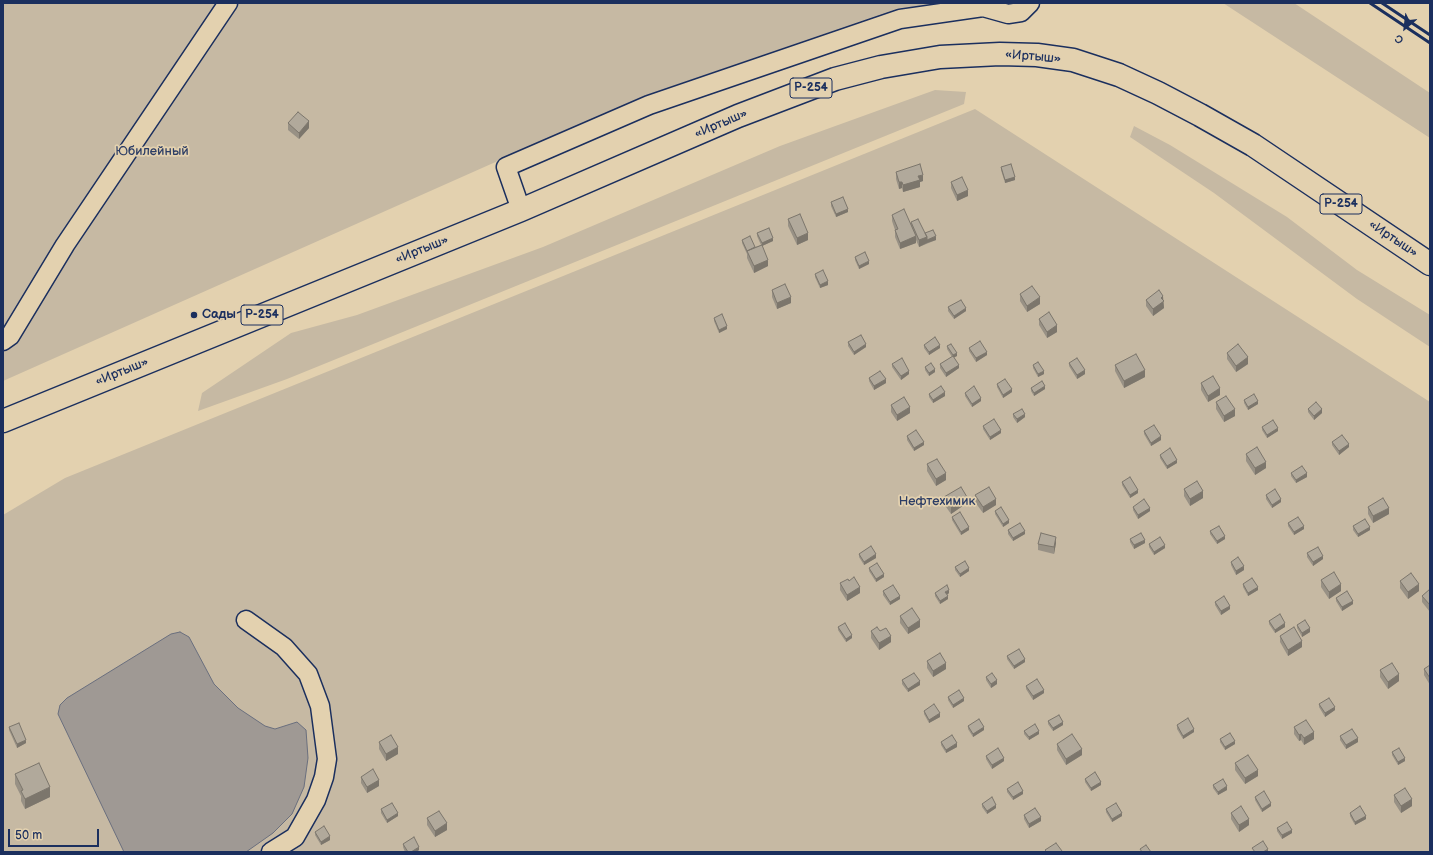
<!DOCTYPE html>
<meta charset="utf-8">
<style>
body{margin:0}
#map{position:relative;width:1433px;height:855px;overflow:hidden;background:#e3d1af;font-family:"Balsamiq Sans",sans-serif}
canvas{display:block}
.frame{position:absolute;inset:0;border:4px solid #1b2f5e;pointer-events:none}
.north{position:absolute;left:1385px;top:8px;width:40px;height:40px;-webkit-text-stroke:3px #e3d1af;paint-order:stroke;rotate:208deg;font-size:11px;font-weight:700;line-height:16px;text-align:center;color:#1b2f5e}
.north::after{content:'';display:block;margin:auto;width:14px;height:18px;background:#1b2f5e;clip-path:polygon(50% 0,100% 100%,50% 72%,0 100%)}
.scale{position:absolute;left:8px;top:829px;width:91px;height:18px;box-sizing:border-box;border:2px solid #1b2f5e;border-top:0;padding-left:5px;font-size:12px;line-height:14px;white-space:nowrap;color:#1b2f5e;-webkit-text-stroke:3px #e3d1af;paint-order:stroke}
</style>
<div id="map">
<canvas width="1433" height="855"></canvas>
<div class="frame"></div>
<div class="north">С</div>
<div class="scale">50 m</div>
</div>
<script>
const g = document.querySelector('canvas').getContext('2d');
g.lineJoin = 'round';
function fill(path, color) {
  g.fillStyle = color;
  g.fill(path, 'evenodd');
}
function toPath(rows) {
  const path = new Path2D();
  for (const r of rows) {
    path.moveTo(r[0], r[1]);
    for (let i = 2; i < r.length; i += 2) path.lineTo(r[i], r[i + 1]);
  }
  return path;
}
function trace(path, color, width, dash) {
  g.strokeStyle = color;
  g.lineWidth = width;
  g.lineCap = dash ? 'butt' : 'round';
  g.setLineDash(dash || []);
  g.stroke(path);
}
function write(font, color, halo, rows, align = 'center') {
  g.font = font + ' "Balsamiq Sans",sans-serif';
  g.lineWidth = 3.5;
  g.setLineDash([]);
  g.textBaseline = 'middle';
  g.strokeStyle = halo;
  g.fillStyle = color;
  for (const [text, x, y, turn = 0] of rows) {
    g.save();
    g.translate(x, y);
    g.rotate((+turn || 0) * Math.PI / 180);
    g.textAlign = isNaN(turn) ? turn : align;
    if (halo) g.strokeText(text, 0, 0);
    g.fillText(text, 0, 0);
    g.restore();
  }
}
fill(toPath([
 [3,3,988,3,899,8,644,96,3,381],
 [1223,3,1294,3,1430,93,1430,138],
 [935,90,966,92,964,104,287,379,198,411,202,393,291,333,357,315,543,247,780,146],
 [975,109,1430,402,1430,852,3,852,3,515,65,478],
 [1134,126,1170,145,1287,217,1357,270,1430,315,1430,347,1357,299,1214,193,1130,137]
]), '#c6b9a3');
const water = toPath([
 [180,632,189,637,214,684,238,708,265,726,275,729,297,722,306,730,308,758,304,787,292,814,273,833,246,852,124,852,58,714,60,705,67,698,171,634,180,632]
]);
fill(water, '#9f9994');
trace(water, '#6a6f7e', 1);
const minor = toPath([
 [521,210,506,167,649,105,900,19,983,7,1008,14,1021,12,1030,3],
 [3,341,10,336,65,245,228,3],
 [246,620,284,647,308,674,320,706,327,759,324,777,316,800,295,837,271,852]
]);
const major = toPath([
 [3,421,521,210,738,116,835,79,881,67,940,57,1000,54,1037,55,1073,60,1119,75,1158,93,1200,115,1253,145,1430,264]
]);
trace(minor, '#1b2f5e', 21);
trace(major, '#1b2f5e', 25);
trace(minor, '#e3d1af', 18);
trace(major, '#e3d1af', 22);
trace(toPath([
 [1370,3,1430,43],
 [1382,3,1430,35]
]), '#1b2f5e', 3);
fill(toPath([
 [288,123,309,128,299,139,288,130],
 [1001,167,1015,180,1005,183,1001,170],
 [896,172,923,181,920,182,920,187,903,192,902,188,899,189,896,179],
 [951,182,968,196,957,201,951,188],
 [831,202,848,212,836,217,831,206],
 [892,215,911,224,911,222,925,233,936,240,919,247,916,240,916,243,900,249,895,237,895,230,892,221],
 [788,219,808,240,797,245,788,226],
 [757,233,773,241,762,246,768,266,754,273,747,258,747,254,742,243,742,240,755,247,761,245,757,236],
 [855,257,869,264,859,269,855,260],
 [815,274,828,285,820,288,815,277],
 [772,290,791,303,777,309,772,297],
 [1020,294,1040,304,1027,312,1020,301],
 [1146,300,1163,301,1164,308,1153,316,1146,306],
 [948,307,966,311,954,319,948,311],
 [714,318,727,329,719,333,714,321],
 [1039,319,1057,332,1047,338,1039,325],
 [848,342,866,347,854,355,848,346],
 [924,345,940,348,929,355,924,348],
 [947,346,957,356,954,357,959,368,946,377,940,368,940,364,952,357,947,349],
 [969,348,987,355,976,362,969,351],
 [1227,353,1248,364,1236,372,1227,359],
 [1069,363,1085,374,1077,379,1069,366],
 [892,364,909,374,901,380,892,367],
 [1033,365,1044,374,1038,377,1033,368],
 [1115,365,1145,377,1124,388,1115,371],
 [925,367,935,372,929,376,925,370],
 [869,378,886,383,874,390,869,381],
 [1201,383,1220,395,1208,402,1201,390],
 [997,384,1012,392,1003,398,997,387],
 [1031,388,1045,389,1034,396,1031,391],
 [965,393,981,401,972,407,965,396],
 [929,394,945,396,933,403,929,397],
 [1244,400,1258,404,1248,410,1244,403],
 [1216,402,1235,416,1224,422,1216,409],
 [891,405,910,413,897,421,891,412],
 [1308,409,1322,413,1314,420,1308,412],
 [1013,414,1025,417,1017,423,1013,417],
 [983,426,1001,433,990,440,983,429],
 [1262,427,1278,431,1267,438,1262,430],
 [1144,431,1161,440,1151,446,1144,434],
 [907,436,924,445,914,451,907,440],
 [1332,442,1349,447,1339,455,1332,445],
 [1246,454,1266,468,1255,475,1246,461],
 [1160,455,1177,463,1167,469,1160,458],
 [927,464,946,480,936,486,927,471],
 [1291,473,1307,477,1296,483,1291,476],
 [1122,482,1138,493,1130,498,1122,485],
 [1184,489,1203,498,1190,506,1184,496],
 [975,495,996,505,983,513,975,502],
 [1266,495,1281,502,1272,508,1266,499],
 [944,497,967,503,951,514,944,504],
 [1133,507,1150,511,1138,519,1133,510],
 [1368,507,1389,514,1373,523,1368,514],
 [995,511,1009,523,1003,527,995,514],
 [952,517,969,530,961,535,952,520],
 [1288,523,1304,529,1294,535,1288,526],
 [1353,526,1370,530,1358,537,1353,530],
 [1008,530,1025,534,1013,541,1008,534],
 [1210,531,1225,539,1217,544,1210,534],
 [1130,539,1145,543,1134,549,1130,542],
 [1056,543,1054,554,1038,550,1038,544],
 [1149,544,1165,548,1154,555,1149,547],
 [1307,553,1323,559,1313,566,1307,557],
 [859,554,876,558,864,565,859,557],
 [1231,562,1244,570,1236,575,1231,565],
 [955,567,969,571,960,577,955,570],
 [869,568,884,577,876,582,869,571],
 [1321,580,1341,591,1329,599,1321,587],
 [849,581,860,593,847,601,840,590,840,583],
 [1400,581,1419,591,1408,599,1400,588],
 [1243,584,1258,590,1248,596,1243,587],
 [1430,589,1430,612,1422,602,1422,596],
 [883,591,900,599,890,605,883,595],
 [935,593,949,593,947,595,948,599,940,604,935,596],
 [1336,598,1353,604,1342,611,1336,601],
 [1215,602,1230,609,1221,615,1215,605],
 [900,616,920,627,908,634,900,623],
 [1269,621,1285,627,1275,633,1269,624],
 [1297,625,1310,632,1302,637,1297,628],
 [838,627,852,638,846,642,838,630],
 [871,631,880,631,891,642,879,650,871,638],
 [1280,636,1302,647,1288,656,1280,642],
 [1007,656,1025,662,1014,669,1007,659],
 [927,661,946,669,933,677,927,668],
 [1430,665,1430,685,1424,675,1424,669],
 [1380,670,1399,681,1388,689,1380,677],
 [986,677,997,684,991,688,986,680],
 [902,680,920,685,908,692,902,684],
 [1026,686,1044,693,1033,700,1026,689],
 [948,697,964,701,953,708,948,700],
 [1319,704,1335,710,1325,717,1319,707],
 [924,711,940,717,929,723,924,714],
 [1048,721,1063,725,1053,731,1048,724],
 [1177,725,1194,732,1183,739,1177,729],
 [968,726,984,730,973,737,968,729],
 [9,727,26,743,17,748,9,730],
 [1294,727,1314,739,1304,745,1301,740,1299,741,1294,734],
 [1024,731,1039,734,1029,740,1024,734],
 [1340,736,1358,742,1346,749,1340,740],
 [1220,739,1235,744,1225,750,1220,742],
 [379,742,398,754,386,761,379,749],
 [941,742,957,747,946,753,941,745],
 [1057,744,1082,755,1066,765,1057,750],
 [1392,752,1405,761,1398,765,1392,755],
 [986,756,1004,761,992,769,986,759],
 [1235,763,1258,776,1245,784,1235,770],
 [15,774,50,797,25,809,21,801,21,796,15,784],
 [361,777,379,786,367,793,361,783],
 [1085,779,1101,785,1091,791,1085,782],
 [1213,785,1227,790,1218,795,1213,788],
 [1007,789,1023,794,1013,800,1007,792],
 [1394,795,1412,806,1401,813,1394,802],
 [1255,797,1271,806,1262,812,1255,800],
 [982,804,996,808,987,814,982,807],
 [381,809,398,816,387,823,381,813],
 [1106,809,1122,816,1112,822,1106,812],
 [1231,813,1249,825,1239,832,1231,819],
 [1350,813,1366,819,1355,825,1350,816],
 [1024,815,1041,821,1029,828,1024,819],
 [427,818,447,830,435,837,427,825],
 [1277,828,1292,833,1282,839,1277,831],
 [315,832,330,840,321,845,315,835],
 [403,844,419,850,416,852,405,852,403,847]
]), '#989185');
fill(toPath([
 [309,121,309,128,299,139,299,133],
 [923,175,923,181,920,182,920,187,903,192,903,185,918,176],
 [1015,177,1015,180,1005,183,1005,180],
 [899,182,902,182,902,188,899,189],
 [968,190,968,196,957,201,957,195],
 [848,209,848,212,836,217,836,214],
 [808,233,808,240,797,245,797,238],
 [916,236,916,243,900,249,900,243],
 [936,236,936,240,927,243,927,240],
 [927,237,927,243,919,247,919,240],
 [773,238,773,241,762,246,762,243],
 [768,260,768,266,754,273,754,266],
 [869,261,869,264,859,269,859,266],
 [828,281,828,285,820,288,820,285],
 [1163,296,1164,308,1153,316,1153,309,1161,298],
 [791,297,791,303,777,309,777,303],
 [1040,297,1040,304,1027,312,1027,306],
 [966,308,966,311,954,319,954,316],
 [1057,325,1057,332,1047,338,1047,332],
 [727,326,727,329,719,333,719,330],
 [866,344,866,347,854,355,854,352],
 [940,345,940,348,929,355,929,352],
 [987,352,987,355,976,362,976,358],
 [957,353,957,356,953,358,953,355],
 [1248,357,1248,364,1236,372,1236,366],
 [959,365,959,368,946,377,946,373],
 [935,369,935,372,929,376,929,373],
 [1085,370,1085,374,1077,379,1077,375],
 [1145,370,1145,377,1124,388,1124,381],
 [909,371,909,374,901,380,901,376],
 [1044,371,1044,374,1038,377,1038,374],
 [886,379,886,383,874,390,874,386],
 [1045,386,1045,389,1034,396,1034,393],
 [1220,388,1220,395,1208,402,1208,396],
 [1012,389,1012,392,1003,398,1003,395],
 [945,392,945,396,933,403,933,400],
 [981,398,981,401,972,407,972,404],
 [1258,401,1258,404,1248,410,1248,407],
 [910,407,910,413,897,421,897,415],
 [1235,409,1235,416,1224,422,1224,416],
 [1322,409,1322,413,1314,420,1314,416],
 [1025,414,1025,417,1017,423,1017,419],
 [1278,428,1278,431,1267,438,1267,435],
 [1001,430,1001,433,990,440,990,437],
 [1161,436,1161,440,1151,446,1151,443],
 [924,442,924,445,914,451,914,448],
 [1349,444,1349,447,1339,455,1339,451],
 [1177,460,1177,463,1167,469,1167,466],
 [1266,462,1266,468,1255,475,1255,468],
 [946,473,946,480,936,486,936,479],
 [1307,473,1307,477,1296,483,1296,480],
 [1138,490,1138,493,1130,498,1130,495],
 [1203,491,1203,498,1190,506,1190,499],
 [967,497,967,503,951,514,951,507],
 [996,499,996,505,983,513,983,507],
 [1281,499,1281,502,1272,508,1272,505],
 [1150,508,1150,511,1138,519,1138,515],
 [1389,508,1389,514,1373,523,1373,516],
 [1009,520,1009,523,1003,527,1003,524],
 [1304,526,1304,529,1294,535,1294,532],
 [969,527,969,530,961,535,961,532],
 [1370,527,1370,530,1358,537,1358,534],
 [1025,531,1025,534,1013,541,1013,538],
 [1225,536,1225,539,1217,544,1217,541],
 [1056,537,1056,543,1054,554,1054,547],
 [1145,540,1145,543,1134,549,1134,545],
 [1165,545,1165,548,1154,555,1154,552],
 [876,554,876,558,864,565,864,562],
 [1323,556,1323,559,1313,566,1313,562],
 [1244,566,1244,570,1236,575,1236,571],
 [969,568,969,571,960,577,960,574],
 [884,574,884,577,876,582,876,579],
 [1341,584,1341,591,1329,599,1329,592],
 [1419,584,1419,591,1408,599,1408,592],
 [860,587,860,593,847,601,847,595],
 [1258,587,1258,590,1248,596,1248,593],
 [949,590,949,593,945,596,945,592],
 [900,596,900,599,890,605,890,602],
 [948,596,948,599,940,604,940,601],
 [1353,601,1353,604,1342,611,1342,607],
 [1230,606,1230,609,1221,615,1221,611],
 [920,620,920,627,908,634,908,628],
 [1285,623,1285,627,1275,633,1275,630],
 [1310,628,1310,632,1302,637,1302,633],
 [852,635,852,638,846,642,846,639],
 [891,636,891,642,879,650,879,643],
 [1302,641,1302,647,1288,656,1288,650],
 [1025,659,1025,662,1014,669,1014,666],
 [946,663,946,669,933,677,933,671],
 [1399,674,1399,681,1388,689,1388,682],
 [997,680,997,684,991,688,991,684],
 [920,681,920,685,908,692,908,689],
 [1044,690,1044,693,1033,700,1033,696],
 [964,698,964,701,953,708,953,705],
 [1335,707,1335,710,1325,717,1325,713],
 [940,713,940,717,929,723,929,720],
 [1063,722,1063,725,1053,731,1053,728],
 [984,727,984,730,973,737,973,734],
 [1194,729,1194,732,1183,739,1183,736],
 [1039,731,1039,734,1029,740,1029,737],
 [1314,732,1314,739,1304,745,1304,738],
 [1301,734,1301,740,1299,741,1299,735],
 [1358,738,1358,742,1346,749,1346,745],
 [26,740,26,743,17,748,17,744],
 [1235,741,1235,744,1225,750,1225,747],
 [957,743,957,747,946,753,946,750],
 [398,747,398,754,386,761,386,754],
 [1082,749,1082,755,1066,765,1066,759],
 [1004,758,1004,761,992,769,992,765],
 [1405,758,1405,761,1398,765,1398,762],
 [1258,770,1258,776,1245,784,1245,778],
 [379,780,379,786,367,793,367,787],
 [1101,782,1101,785,1091,791,1091,788],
 [1227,786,1227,790,1218,795,1218,792],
 [50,787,50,797,25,809,25,799],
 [1023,791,1023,794,1013,800,1013,797],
 [1412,799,1412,806,1401,813,1401,806],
 [1271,803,1271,806,1262,812,1262,809],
 [996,805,996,808,987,814,987,811],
 [398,813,398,816,387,823,387,820],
 [1122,813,1122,816,1112,822,1112,819],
 [1366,816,1366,819,1355,825,1355,822],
 [1041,817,1041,821,1029,828,1029,824],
 [1249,819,1249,825,1239,832,1239,825],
 [447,823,447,830,435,837,435,831],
 [1292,830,1292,833,1282,839,1282,835],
 [330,836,330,840,321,845,321,842],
 [419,847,419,850,416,852,411,852],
 [1268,849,1268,852,1263,852]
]), '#7c766c');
const building = toPath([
 [298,112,309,121,299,133,288,123,298,112],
 [920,164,923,175,918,176,920,180,903,185,902,182,899,182,896,172,920,164],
 [1011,164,1015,177,1005,180,1001,167,1011,164],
 [962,177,968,190,957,195,951,182,962,177],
 [843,197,848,209,836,214,831,202,843,197],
 [904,209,916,236,900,243,895,230,898,229,892,215,904,209],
 [800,214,808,233,797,238,788,219,800,214],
 [918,219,927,237,919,240,911,222,918,219],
 [769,228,773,238,762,243,757,233,769,228],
 [933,230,936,236,927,240,927,237,925,233,933,230],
 [750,236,755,247,747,251,742,240,750,236],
 [762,245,768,260,754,266,747,251,762,245],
 [865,252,869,261,859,266,855,257,865,252],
 [823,270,828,281,820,285,815,274,823,270],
 [785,284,791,297,777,303,772,290,785,284],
 [1032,286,1040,297,1027,306,1020,294,1032,286],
 [1159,290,1163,296,1161,298,1164,301,1153,309,1146,300,1159,290],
 [961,300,966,308,954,316,948,307,961,300],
 [1049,312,1057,325,1047,332,1039,319,1049,312],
 [722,314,727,326,719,330,714,318,722,314],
 [861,335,866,344,854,352,848,342,861,335],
 [935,337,940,345,929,352,924,345,935,337],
 [980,341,987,352,976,358,969,348,980,341],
 [951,344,957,353,953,355,947,346,951,344],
 [1238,344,1248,357,1236,366,1227,353,1238,344],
 [1136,354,1145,370,1124,381,1115,365,1136,354],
 [953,356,959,365,946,373,940,364,953,356],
 [902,358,909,371,901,376,892,364,902,358],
 [1077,358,1085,370,1077,375,1069,363,1077,358],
 [1038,362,1044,371,1038,374,1033,365,1038,362],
 [931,363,935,369,929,373,925,367,931,363],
 [880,371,886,379,874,386,869,378,880,371],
 [1213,376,1220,388,1208,396,1201,383,1213,376],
 [1005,379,1012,389,1003,395,997,384,1005,379],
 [1042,381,1045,386,1034,393,1031,388,1042,381],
 [941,386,945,392,933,400,929,394,941,386],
 [974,386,981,398,972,404,965,393,974,386],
 [1254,394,1258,401,1248,407,1244,400,1254,394],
 [1226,396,1235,409,1224,416,1216,402,1226,396],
 [904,397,910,407,897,415,891,405,904,397],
 [1316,402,1322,409,1314,416,1308,409,1316,402],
 [1022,409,1025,414,1017,419,1013,414,1022,409],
 [994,419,1001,430,990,437,983,426,994,419],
 [1273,420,1278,428,1267,435,1262,427,1273,420],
 [1154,425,1161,436,1151,443,1144,431,1154,425],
 [916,430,924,442,914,448,907,436,916,430],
 [1342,435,1349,444,1339,451,1332,442,1342,435],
 [1257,447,1266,462,1255,468,1246,454,1257,447],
 [1170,448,1177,460,1167,466,1160,455,1170,448],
 [937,459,946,473,936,479,927,464,937,459],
 [1302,466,1307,473,1296,480,1291,473,1302,466],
 [1130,477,1138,490,1130,495,1122,482,1130,477],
 [1197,481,1203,491,1190,499,1184,489,1197,481],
 [961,487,967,497,951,507,944,497,961,487],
 [989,487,996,499,983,507,975,495,989,487],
 [1275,489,1281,499,1272,505,1266,495,1275,489],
 [1383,498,1389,508,1373,516,1368,507,1383,498],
 [1144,499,1150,508,1138,515,1133,507,1144,499],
 [1001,507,1009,520,1003,524,995,511,1001,507],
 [960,512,969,527,961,532,952,517,960,512],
 [1298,517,1304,526,1294,532,1288,523,1298,517],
 [1365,519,1370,527,1358,534,1353,526,1365,519],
 [1020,523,1025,531,1013,538,1008,530,1020,523],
 [1219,526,1225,536,1217,541,1210,531,1219,526],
 [1041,533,1056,537,1054,547,1038,544,1041,533],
 [1141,533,1145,540,1134,545,1130,539,1141,533],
 [1160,537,1165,545,1154,552,1149,544,1160,537],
 [871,546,876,554,864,562,859,554,871,546],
 [1318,547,1323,556,1313,562,1307,553,1318,547],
 [1238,557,1244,566,1236,571,1231,562,1238,557],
 [965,561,969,568,960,574,955,567,965,561],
 [877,563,884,574,876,579,869,568,877,563],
 [1334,572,1341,584,1329,592,1321,580,1334,572],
 [1411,573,1419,584,1408,592,1400,581,1411,573],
 [854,577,860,587,847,595,840,583,848,579,849,581,854,577],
 [1252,578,1258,587,1248,593,1243,584,1252,578],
 [893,585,900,596,890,602,883,591,893,585],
 [947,585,949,590,945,592,948,596,940,601,935,593,947,585],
 [1430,589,1430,605,1422,596,1430,589],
 [1347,591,1353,601,1342,607,1336,598,1347,591],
 [1224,596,1230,606,1221,611,1215,602,1224,596],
 [912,608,920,620,908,628,900,616,912,608],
 [1280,614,1285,623,1275,630,1269,621,1280,614],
 [1305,620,1310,628,1302,633,1297,625,1305,620],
 [845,623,852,635,846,639,838,627,845,623],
 [877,627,880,631,886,628,891,636,879,643,871,631,877,627],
 [1294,627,1302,641,1288,650,1280,636,1294,627],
 [1019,649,1025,659,1014,666,1007,656,1019,649],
 [940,653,946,663,933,671,927,661,940,653],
 [1392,663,1399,674,1388,682,1380,670,1392,663],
 [1430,665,1430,678,1424,669,1430,665],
 [914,673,920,681,908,689,902,680,914,673],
 [992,673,997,680,991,684,986,677,992,673],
 [1037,679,1044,690,1033,696,1026,686,1037,679],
 [959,690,964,698,953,705,948,697,959,690],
 [1329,698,1335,707,1325,713,1319,704,1329,698],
 [934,704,940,713,929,720,924,711,934,704],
 [1059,715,1063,722,1053,728,1048,721,1059,715],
 [1188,718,1194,729,1183,736,1177,725,1188,718],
 [979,719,984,727,973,734,968,726,979,719],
 [1306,720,1314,732,1304,738,1301,734,1299,735,1294,727,1306,720],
 [19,723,26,740,17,744,9,727,19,723],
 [1035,724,1039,731,1029,737,1024,731,1035,724],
 [1352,729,1358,738,1346,745,1340,736,1352,729],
 [1230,733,1235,741,1225,747,1220,739,1230,733],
 [1072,734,1082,749,1066,759,1057,744,1072,734],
 [391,735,398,747,386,754,379,742,391,735],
 [952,735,957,743,946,750,941,742,952,735],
 [998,748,1004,758,992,765,986,756,998,748],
 [1399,748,1405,758,1398,762,1392,752,1399,748],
 [1248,755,1258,770,1245,778,1235,763,1248,755],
 [39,763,50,787,25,799,21,791,23,790,15,774,39,763],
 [373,769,379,780,367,787,361,777,373,769],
 [1095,772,1101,782,1091,788,1085,779,1095,772],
 [1223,779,1227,786,1218,792,1213,785,1223,779],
 [1018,782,1023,791,1013,797,1007,789,1018,782],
 [1405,788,1412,799,1401,806,1394,795,1405,788],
 [1264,791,1271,803,1262,809,1255,797,1264,791],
 [992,797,996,805,987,811,982,804,992,797],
 [392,803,398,813,387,820,381,809,392,803],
 [1116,803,1122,813,1112,819,1106,809,1116,803],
 [1241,806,1249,819,1239,825,1231,813,1241,806],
 [1360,806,1366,816,1355,822,1350,813,1360,806],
 [1035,808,1041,817,1029,824,1024,815,1035,808],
 [439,811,447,823,435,831,427,818,439,811],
 [1287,822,1292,830,1282,835,1277,828,1287,822],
 [324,826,330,836,321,842,315,832,324,826],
 [414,837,419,847,411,852,408,852,403,844,414,837],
 [1263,841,1268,849,1263,852,1255,852,1252,848,1263,841],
 [1056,843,1062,851,1061,852,1047,852,1045,850,1056,843],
 [1146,845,1151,852,1142,852,1140,849,1146,845]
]);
fill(building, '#b1a99b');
trace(building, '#7c766c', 1);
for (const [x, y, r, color] of [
 [194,315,4,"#1b2f5e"]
]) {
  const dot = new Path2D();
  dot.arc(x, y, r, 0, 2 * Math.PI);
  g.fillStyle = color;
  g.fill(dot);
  trace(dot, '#e3d1af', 1.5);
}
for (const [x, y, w] of [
 [811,88,42],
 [1341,204,42],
 [262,315,42]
]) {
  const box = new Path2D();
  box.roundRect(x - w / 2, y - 10, w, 20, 3);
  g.fillStyle = '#e3d1af';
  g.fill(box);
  trace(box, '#1b2f5e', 1);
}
write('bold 12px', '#1b2f5e', null, [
 ["Р-254",811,88],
 ["Р-254",1341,204],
 ["Р-254",262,315]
]);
write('13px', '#1b2f5e', '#e3d1af', [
 ["«Иртыш»",1033,57,5],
 ["«Иртыш»",721,124,-23],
 ["«Иртыш»",1393,239,34],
 ["«Иртыш»",422,250,-22],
 ["«Иртыш»",122,372,-22]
]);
write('13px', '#2c3d65', '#e3d1af', [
 ["Юбилейный",152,152],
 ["Нефтехимик",937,502]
]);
write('bold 13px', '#1b2f5e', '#e3d1af', [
 ["Сады",202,315]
], 'left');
</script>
